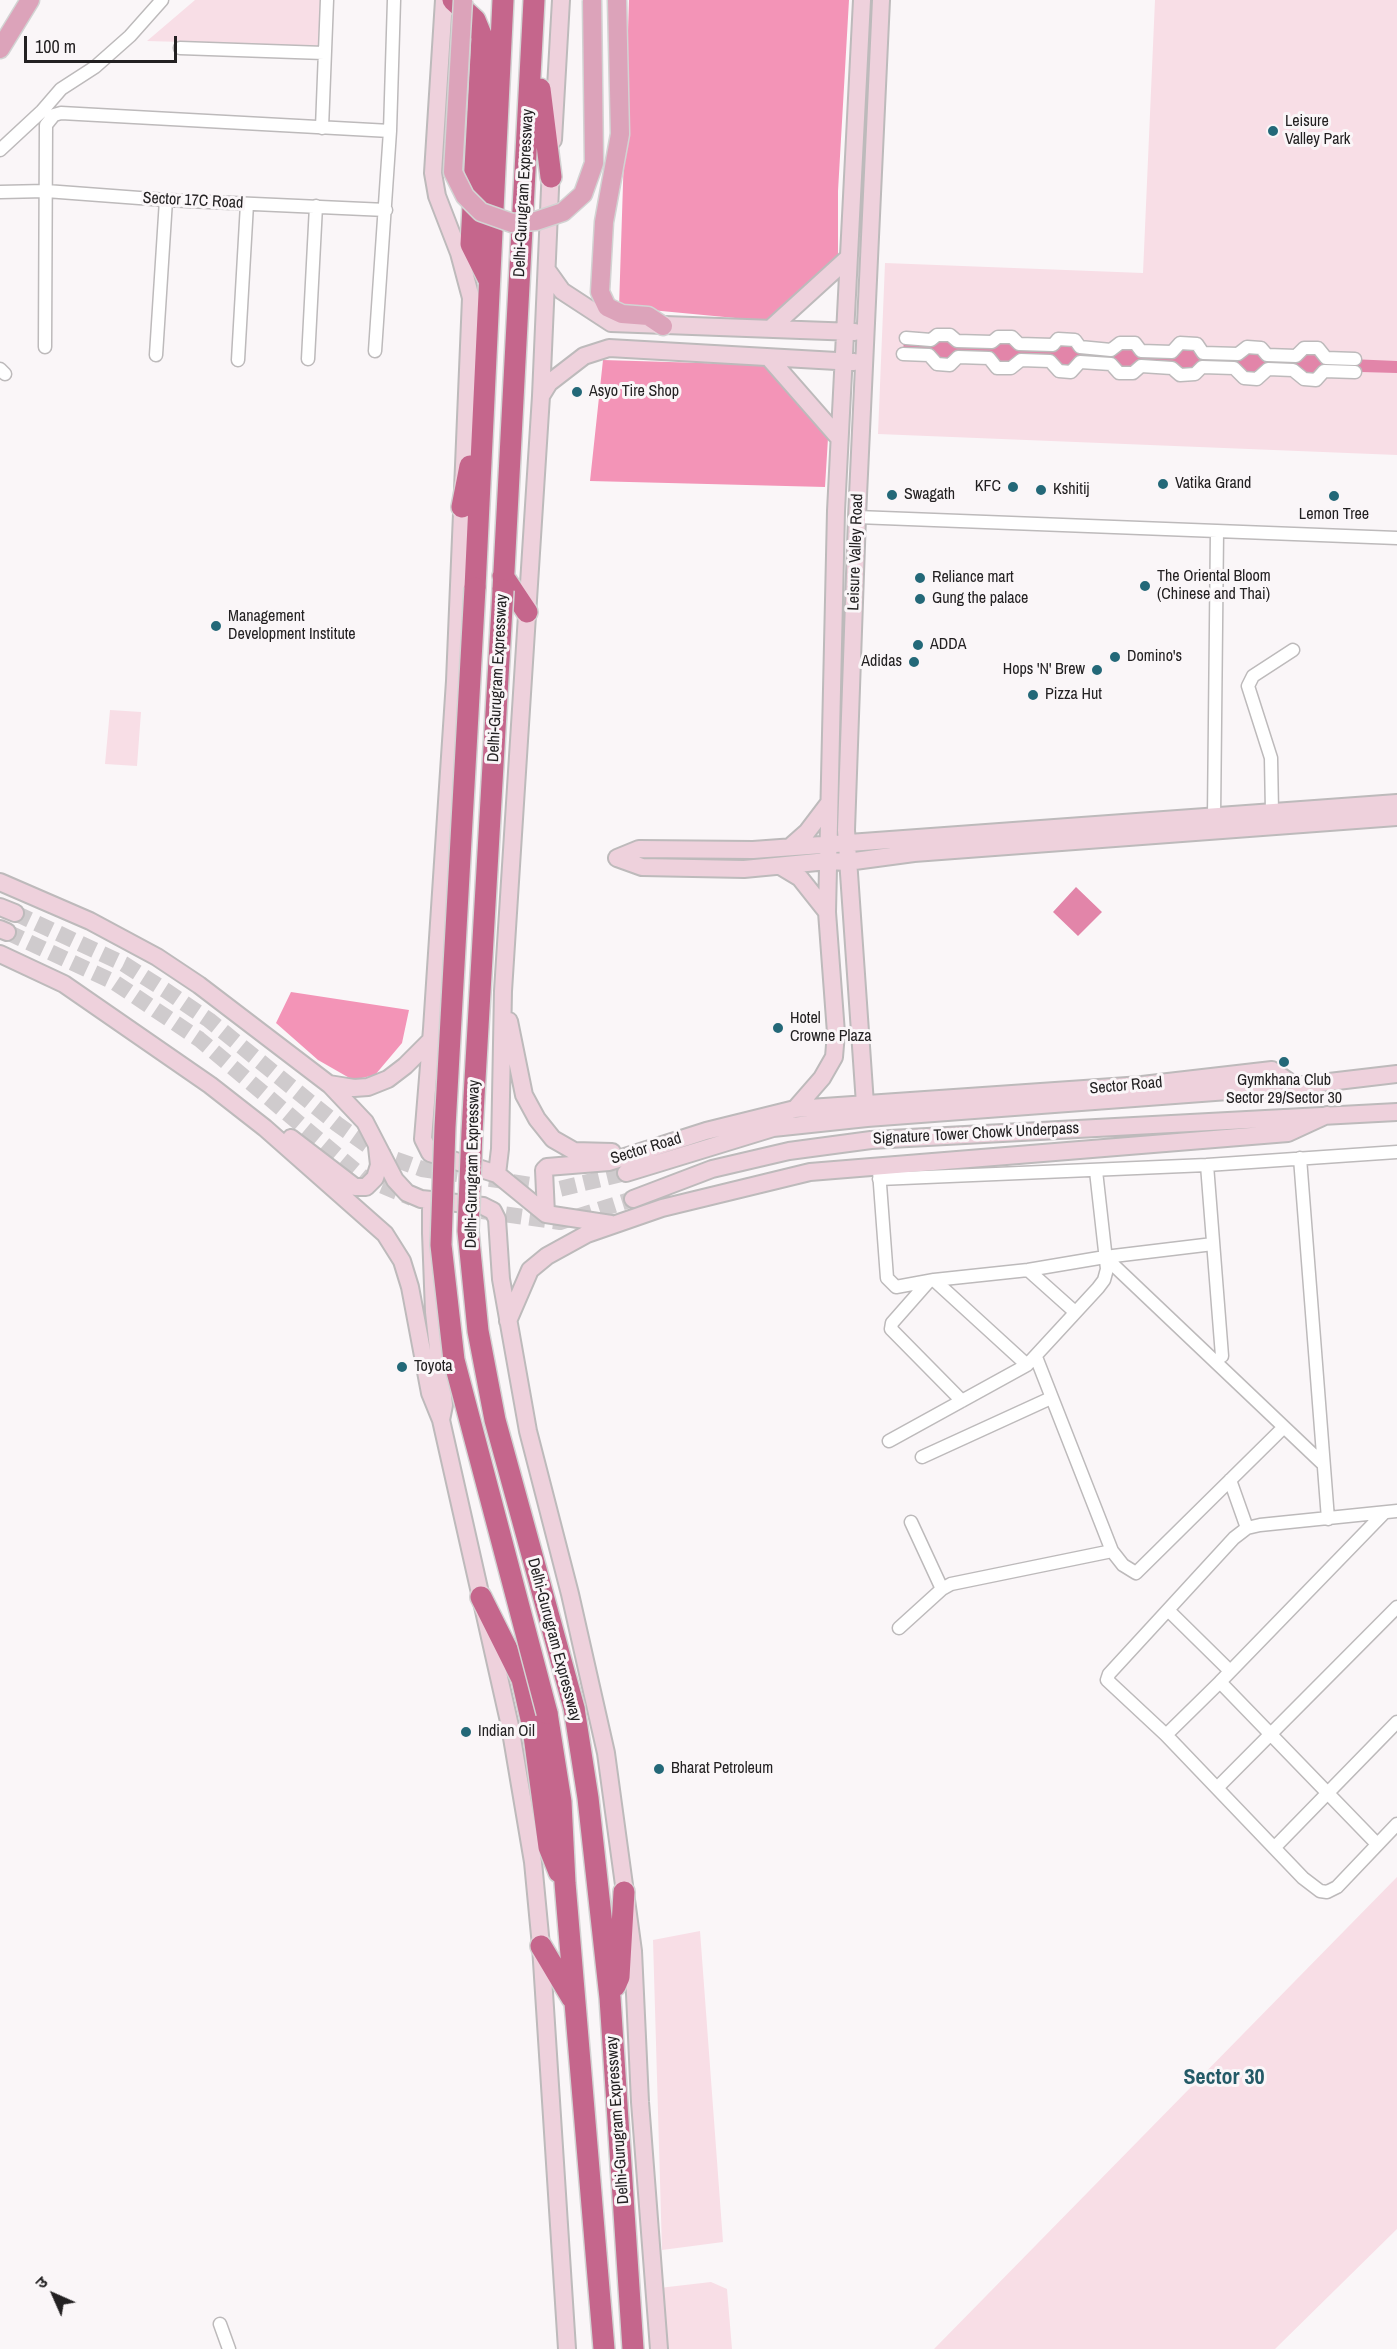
<!DOCTYPE html>
<meta charset="utf-8">
<style>
body{margin:0}
#map{position:relative;width:1397px;height:2349px;overflow:hidden;background:#faf6f8;font-family:"Archivo Narrow","Noto Sans Devanagari",sans-serif}
canvas{display:block}
.north{position:absolute;left:24px;top:2265px;width:60px;height:60px;-webkit-text-stroke:4px #faf6f8;paint-order:stroke;rotate:315deg;font-size:16px;font-weight:700;line-height:24px;text-align:center;color:#232122}
.north::after{content:'';display:block;margin:auto;width:21px;height:27px;background:#232122;clip-path:polygon(50% 0,100% 100%,50% 72%,0 100%)}
.scale{position:absolute;left:24px;top:36px;width:153px;height:27px;box-sizing:border-box;border:3px solid #232122;border-top:0;padding-left:8px;font-size:18px;line-height:21px;white-space:nowrap;color:#232122;-webkit-text-stroke:4px #faf6f8;paint-order:stroke}
</style>
<div id="map">
<canvas width="1397" height="2349"></canvas>
<div class="north">उ</div>
<div class="scale">100 m</div>
</div>
<script>
const g = document.querySelector('canvas').getContext('2d');
g.lineJoin = 'round';
function fill(path, color) {
  g.fillStyle = color;
  g.fill(path, 'evenodd');
}
function toPath(rows) {
  const path = new Path2D();
  for (const r of rows) {
    path.moveTo(r[0], r[1]);
    for (let i = 2; i < r.length; i += 2) path.lineTo(r[i], r[i + 1]);
  }
  return path;
}
function trace(path, color, width, dash) {
  g.strokeStyle = color;
  g.lineWidth = width;
  g.lineCap = dash ? 'butt' : 'round';
  g.setLineDash(dash || []);
  g.stroke(path);
}
function write(font, color, halo, rows, align = 'center') {
  g.font = font + ' "Archivo Narrow",sans-serif';
  g.lineWidth = 6;
  g.setLineDash([]);
  g.textBaseline = 'middle';
  g.strokeStyle = halo;
  g.fillStyle = color;
  for (const [text, x, y, turn = 0] of rows) {
    g.save();
    g.translate(x, y);
    g.rotate((+turn || 0) * Math.PI / 180);
    g.textAlign = isNaN(turn) ? turn : align;
    if (halo) g.strokeText(text, 0, 0);
    g.fillText(text, 0, 0);
    g.restore();
  }
}
fill(toPath([
 [195,0,326,0,323,46,147,41],
 [1155,0,1397,0,1397,455,878,434,885,263,1143,273],
 [110,710,141,712,137,766,105,764],
 [1397,1877,1397,2229,1275,2349,934,2349],
 [700,1931,723,2242,662,2250,653,1940],
 [711,2282,727,2289,732,2349,665,2349,659,2288]
]), '#f8dee6');
fill(toPath([
 [629,0,849,0,838,191,838,256,767,321,619,307],
 [603,360,767,365,828,438,825,487,590,481],
 [291,992,409,1010,402,1043,375,1075,353,1080,318,1060,276,1023]
]), '#f394b7');
fill(toPath([
 [998,337,1019,344,1058,339,1081,347,1120,343,1172,352,1180,343,1203,353,1247,347,1267,355,1304,348,1326,358,1397,361,1397,373,1325,371,1316,380,1268,369,1257,379,1233,368,1195,374,1172,368,1133,373,1111,364,1080,362,1071,372,1050,361,1011,368,989,358,958,357,950,365,903,353,904,339],
 [1076,887,1102,912,1078,936,1053,912]
]), '#e285a9');
trace(toPath([
 [15,913,124,964,165,990,209,1020,337,1124,378,1153,422,1169,559,1189,626,1173],
 [7,932,114,982,199,1039,364,1178,412,1198],
 [482,1211,560,1222,633,1199]
]), '#cfcbcd', 16, [16, 8]);
const street = toPath([
 [180,48,324,53],
 [322,128,327,0],
 [0,150,42,111,61,89,95,67,130,36,162,0],
 [0,192,46,191,166,200,386,210],
 [906,338,931,340,937,335,950,335,957,341,992,342,998,337,1012,337,1019,344,1053,345,1058,339,1075,340,1080,347,1111,350,1120,343,1135,343,1141,351,1172,352,1180,343,1197,344,1203,353,1238,354,1247,347,1261,348,1267,355,1296,356,1304,348,1318,348,1326,358,1355,359],
 [45,347,46,125,54,115,61,113,390,131],
 [375,351,390,131,394,0],
 [903,354,929,355,937,364,950,365,958,357,989,358,997,368,1011,368,1021,360,1050,361,1059,371,1071,372,1080,362,1111,364,1119,373,1133,373,1141,366,1172,368,1180,375,1195,374,1202,367,1234,368,1244,378,1257,379,1268,369,1293,370,1304,379,1316,380,1324,371,1355,372],
 [156,355,166,200],
 [308,359,316,206],
 [238,360,247,204],
 [0,369,5,374],
 [857,517,1397,538],
 [1272,812,1271,758,1248,686,1253,676,1293,650],
 [1214,817,1217,531],
 [1300,1158,1328,1519],
 [1207,1165,1222,1356],
 [879,1171,887,1278,896,1287,934,1280,1028,1270,1105,1257,1213,1244],
 [879,1179,1207,1165,1397,1152],
 [1105,1257,1323,1464],
 [1028,1270,1075,1312],
 [934,1280,1027,1365],
 [929,1281,892,1323,891,1329,962,1401],
 [1036,1357,1112,1551,1123,1565,1136,1573,1284,1427],
 [889,1441,1027,1365,1098,1288,1104,1280,1107,1269,1096,1171],
 [922,1457,1051,1398],
 [1230,1480,1247,1528],
 [1397,1511,1260,1525,1247,1528,1234,1538,1109,1674,1107,1680,1166,1735,1303,1878,1320,1891,1327,1892,1337,1887,1397,1824],
 [911,1522,942,1589],
 [1169,1611,1230,1671],
 [899,1628,942,1589,951,1584,1112,1551],
 [1220,1682,1377,1844],
 [1166,1735,1220,1682,1384,1513],
 [1217,1788,1397,1607],
 [1274,1848,1397,1722],
 [220,2324,229,2349]
]);
const secondary = toPath([
 [444,0,433,173,437,196,459,253,471,298,455,681,432,1029,423,1139,430,1153,497,1174,546,1214],
 [553,140,561,0],
 [547,270,562,291,611,323,855,332],
 [770,329,848,258],
 [769,358,839,438],
 [541,396,549,383,584,356,609,348,854,362],
 [790,847,807,832,829,803],
 [617,858,642,867,744,869,828,861,847,862,914,853,1397,817],
 [617,858,639,849,753,850,1397,803],
 [780,866,800,878,827,912],
 [0,882,90,921,157,957,199,985,330,1085,365,1122,395,1180,407,1193,421,1199,431,1200],
 [0,907,15,913],
 [0,929,7,932],
 [0,954,64,984,210,1085,265,1128,385,1234,402,1261,410,1287,430,1393,441,1420,510,1726,533,1862,541,1946,567,2349],
 [509,1021,524,1095,537,1119,553,1139,574,1151,612,1152],
 [329,1084,354,1088,368,1087,388,1079,405,1066,431,1040],
 [865,1104,846,830,857,517,881,0],
 [795,1109,822,1078,834,1057,836,1033,827,912,836,511,862,0],
 [291,1138,355,1187,366,1187,375,1178,379,1165,377,1147],
 [626,1173,773,1128,867,1118,1295,1086,1397,1074],
 [497,1174,500,1149,503,991,541,396,551,166],
 [633,1199,712,1169,789,1151,871,1140,1397,1112],
 [546,1214,544,1170,547,1167,609,1162,706,1131,795,1109,1142,1085,1272,1070,1295,1086],
 [546,1214,611,1224],
 [508,1321,530,1270,547,1256,587,1234,662,1208,810,1172,1288,1133,1327,1115],
 [441,1420,444,1405,434,1312,431,1233,431,1200,483,1206,493,1211,497,1219,501,1279,528,1431,570,1594,606,1753,633,1951,640,2102,659,2349]
]);
const primary = toPath([
 [617,0,620,134,604,222,600,292,607,307,622,314,648,316,663,326],
 [0,49,30,0]
]);
const highway = toPath([
 [453,0,475,20,482,37,471,244,488,278],
 [540,89,551,177],
 [462,507,470,466],
 [503,576,527,612],
 [475,588,503,0],
 [503,590,534,0],
 [481,1597,522,1679,533,1728,549,1847,559,1872],
 [574,1708,588,1798,610,1998,633,2349],
 [547,1713,561,1802,565,1883,604,2349],
 [541,1946,572,1998],
 [615,1986,619,1977,624,1892]
]);
trace(street, '#bdbabb', 15);
trace(secondary, '#bdbabb', 20);
trace(primary, '#d3d3d3', 21);
trace(highway, '#d3d3d3', 24);
trace(street, '#fff', 12);
trace(secondary, '#eed1dc', 16);
trace(primary, '#dca3ba', 18);
trace(highway, '#c5668c', 21);
const primaryBridge = toPath([
 [463,0,453,172,465,196,481,212,512,223,536,221,563,212,583,194,594,163,592,0]
]);
const highwayBridge = toPath([
 [475,588,445,1127,441,1245,454,1360,547,1713],
 [503,590,472,1132,468,1231,478,1331,495,1420,574,1708]
]);
trace(primaryBridge, '#d3d3d3', 21, []);
trace(highwayBridge, '#d3d3d3', 24, []);
trace(primaryBridge, '#dca3ba', 18);
trace(highwayBridge, '#c5668c', 21);
for (const [x, y, r, color] of [
 [1273,131,6,"#236878"],
 [577,392,6,"#236878"],
 [1163,484,6,"#236878"],
 [1013,487,6,"#236878"],
 [1041,490,6,"#236878"],
 [892,495,6,"#236878"],
 [1334,496,6,"#236878"],
 [920,578,6,"#236878"],
 [1145,586,6,"#236878"],
 [920,599,6,"#236878"],
 [216,626,6,"#236878"],
 [918,645,6,"#236878"],
 [1115,657,6,"#236878"],
 [914,662,6,"#236878"],
 [1097,670,6,"#236878"],
 [1033,695,6,"#236878"],
 [778,1028,6,"#236878"],
 [1284,1062,6,"#236878"],
 [402,1367,6,"#236878"],
 [466,1732,6,"#236878"],
 [659,1769,6,"#236878"]
]) {
  const dot = new Path2D();
  dot.arc(x, y, r, 0, 2 * Math.PI);
  g.fillStyle = color;
  g.fill(dot);
  trace(dot, '#faf6f8', 2);
}
write('16px', '#232122', '#faf6f8', [
 ["Leisure",1285,122],
 ["Valley Park",1285,140],
 ["Asyo Tire Shop",589,392],
 ["Vatika Grand",1175,484],
 ["KFC",1001,487,"right"],
 ["Kshitij",1053,490],
 ["Swagath",904,495],
 ["Lemon Tree",1334,515,"center"],
 ["The Oriental Bloom",1157,577],
 ["(Chinese and Thai)",1157,595],
 ["Reliance mart",932,578],
 ["Gung the palace",932,599],
 ["Management",228,617],
 ["Development Institute",228,635],
 ["ADDA",930,645],
 ["Domino's",1127,657],
 ["Adidas",902,662,"right"],
 ["Hops 'N' Brew",1085,670,"right"],
 ["Pizza Hut",1045,695],
 ["Hotel",790,1019],
 ["Crowne Plaza",790,1037],
 ["Gymkhana Club",1284,1081,"center"],
 ["Sector 29/Sector 30",1284,1099,"center"],
 ["Toyota",414,1367],
 ["Indian Oil",478,1732],
 ["Bharat Petroleum",671,1769]
], 'left');
write('16px', '#232122', '#faf6f8', [
 ["Delhi-Gurugram Expressway",524,193,-87],
 ["Sector 17C Road",193,201,3],
 ["Leisure Valley Road",856,552,-88],
 ["Delhi-Gurugram Expressway",498,678,-87],
 ["Sector Road",1126,1086,-5],
 ["Signature Tower Chowk Underpass",976,1134,-3],
 ["Sector Road",646,1149,-17],
 ["Delhi-Gurugram Expressway",473,1164,-89],
 ["Delhi-Gurugram Expressway",554,1640,75],
 ["Delhi-Gurugram Expressway",618,2120,-94]
]);
write('bold 22px', '#245a67', '#faf6f8', [
 ["Sector 30",1224,2078]
]);
</script>
